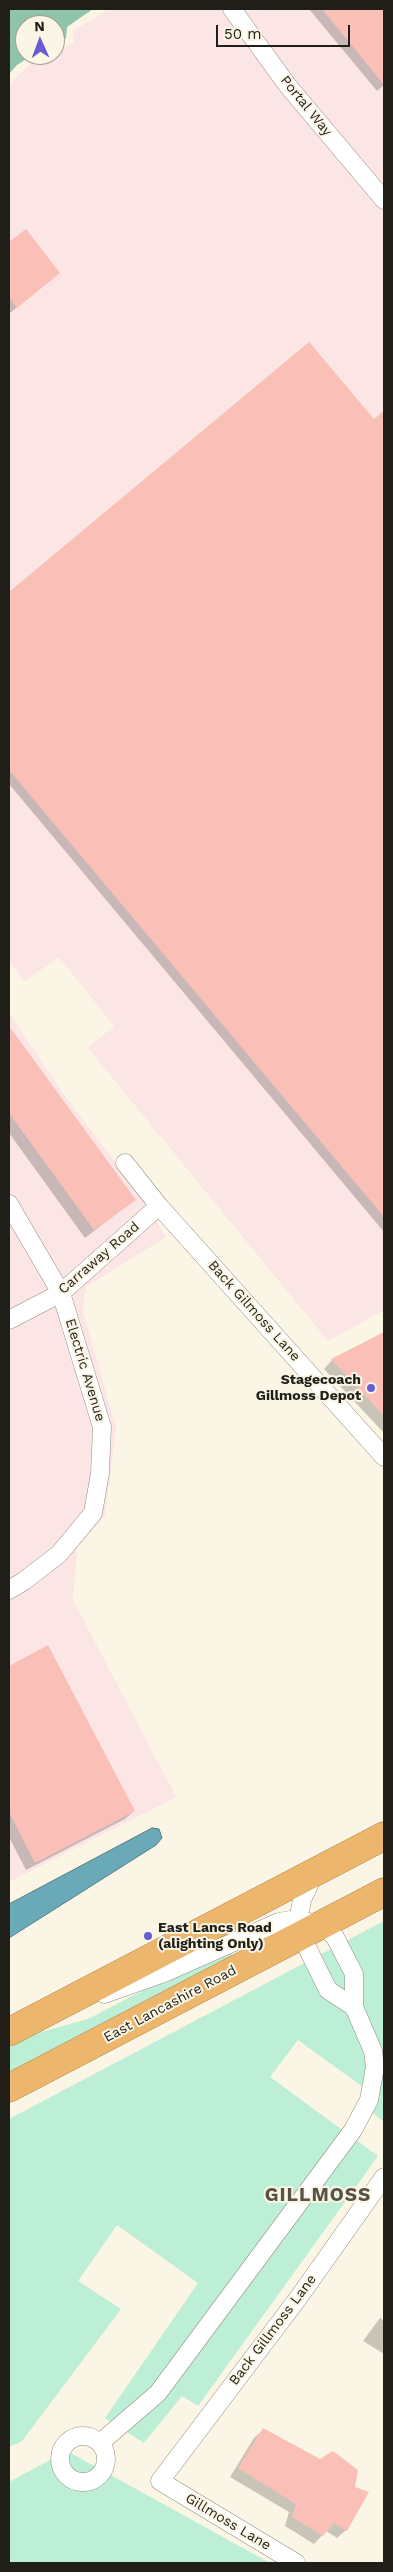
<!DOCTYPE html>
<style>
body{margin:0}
#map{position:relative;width:393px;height:2572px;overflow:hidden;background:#fbf5e5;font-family:"Work Sans",sans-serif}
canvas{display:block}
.frame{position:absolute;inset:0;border:10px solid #201e18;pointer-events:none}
.north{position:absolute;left:15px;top:15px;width:50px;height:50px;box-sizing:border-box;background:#fbf5e5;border:1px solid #a39f93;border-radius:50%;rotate:358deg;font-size:14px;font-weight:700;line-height:20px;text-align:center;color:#201e18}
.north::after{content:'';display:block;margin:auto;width:18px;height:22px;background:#685bd4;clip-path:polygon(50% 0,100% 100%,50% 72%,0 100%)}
.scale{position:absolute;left:216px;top:25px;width:134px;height:22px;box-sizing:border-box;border:2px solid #201e18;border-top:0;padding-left:6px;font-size:15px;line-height:18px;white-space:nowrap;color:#201e18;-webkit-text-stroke:4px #fbf5e5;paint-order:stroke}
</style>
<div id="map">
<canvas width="393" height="2572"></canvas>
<div class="frame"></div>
<div class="north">N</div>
<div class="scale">50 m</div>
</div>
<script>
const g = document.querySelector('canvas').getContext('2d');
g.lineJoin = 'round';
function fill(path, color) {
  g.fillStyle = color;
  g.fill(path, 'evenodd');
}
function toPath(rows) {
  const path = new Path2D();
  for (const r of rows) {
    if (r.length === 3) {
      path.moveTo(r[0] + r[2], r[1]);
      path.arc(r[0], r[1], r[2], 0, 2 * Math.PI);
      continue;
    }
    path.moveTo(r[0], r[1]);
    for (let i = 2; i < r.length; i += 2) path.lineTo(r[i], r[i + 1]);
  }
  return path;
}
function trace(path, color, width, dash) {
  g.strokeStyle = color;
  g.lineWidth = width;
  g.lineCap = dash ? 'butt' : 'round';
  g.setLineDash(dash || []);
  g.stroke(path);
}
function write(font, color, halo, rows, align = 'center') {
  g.font = font + ' "Work Sans",sans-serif';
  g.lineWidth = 4;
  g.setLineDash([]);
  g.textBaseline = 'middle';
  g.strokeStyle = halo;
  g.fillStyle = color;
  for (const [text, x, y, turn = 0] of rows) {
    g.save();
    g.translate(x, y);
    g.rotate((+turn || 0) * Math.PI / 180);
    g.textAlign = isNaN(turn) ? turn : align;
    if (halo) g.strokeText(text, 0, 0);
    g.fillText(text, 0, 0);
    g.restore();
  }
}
fill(toPath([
 [109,9,384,9,384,1310,328,1341,88,1048,114,1026,59,957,25,981,9,961,9,84,34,61,46,55,55,55,55,51,74,43,73,31],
 [9,1013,64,1095,140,1194,166,1237,86,1287,83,1311,116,1428,105,1516,77,1548,73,1600,176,1797,9,1882]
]), '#fbe5e5');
fill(toPath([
 [384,1921,384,2122,359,2102,367,2090,298,2040,270,2077,378,2156,198,2406,182,2396,144,2443,105,2418,198,2283,117,2225,78,2281,121,2309,22,2441,9,2447,9,2119],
 [232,1953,233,1957,9,2074,9,2048,38,2033,88,2019,163,1980],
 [67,2451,270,2563,9,2563,9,2482]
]), '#bdeed6');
fill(toPath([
 [9,9,93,9,67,27,66,38,55,44,55,25,25,25,25,55,32,55,17,65,9,74]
]), '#8ec4aa');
const water = toPath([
 [152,1828,159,1829,162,1838,156,1845,9,1938,9,1904,152,1828]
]);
fill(water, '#6aa9b7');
trace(water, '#547f87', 1);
fill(toPath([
 [309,9,384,9,384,85,377,91],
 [25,231,59,273,10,313,9,244],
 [309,343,374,421,384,413,384,1232,9,784,9,594],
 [9,1028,134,1200,85,1238,9,1133],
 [384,1333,384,1433,324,1369,332,1360],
 [48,1647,134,1811,125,1819,26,1870,9,1837,9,1667],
 [380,2318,384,2321,384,2354,363,2341],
 [263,2430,320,2460,346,2530,337,2538,326,2531,314,2544,285,2526,289,2512,230,2477,254,2438]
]), '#0003');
fill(toPath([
 [322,9,384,9,384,85],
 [26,229,60,273,17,308,9,297,9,242],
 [309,342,374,419,384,411,384,1217,9,770,9,592],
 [9,1026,136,1200,94,1230,9,1113],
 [384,1332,384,1416,331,1359],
 [48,1645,135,1811,35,1863,9,1812,9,1666],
 [263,2428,320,2459,333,2451,358,2470,355,2487,369,2492,347,2531,334,2523,323,2536,292,2517,296,2504,238,2468]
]), '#fac0b8');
const minor = toPath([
 [232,9,288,86,384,200],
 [125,1163,159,1206,384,1457],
 [9,1204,61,1293,102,1427,100,1473,93,1513,59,1554,24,1581,9,1590],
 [9,1320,61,1293,159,1206],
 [315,1872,302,1900,298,1920,299,1931,328,1990,354,2007],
 [83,2459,23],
 [100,2443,158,2393,353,2130,369,2100,375,2067,373,2051,354,2007,354,1974,335,1937,321,1925,315,1923,291,1920,279,1922,164,1973,104,1994],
 [296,2563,160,2481,299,2297,384,2177]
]);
const trunk = toPath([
 [9,2032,384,1836],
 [9,2088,384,1892]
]);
trace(minor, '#948e7f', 19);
trace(trunk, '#a17537', 29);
trace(minor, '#fff', 18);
trace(trunk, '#ecb66c', 28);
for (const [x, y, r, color] of [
 [371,1388,5,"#685bd4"],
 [148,1936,5,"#685bd4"]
]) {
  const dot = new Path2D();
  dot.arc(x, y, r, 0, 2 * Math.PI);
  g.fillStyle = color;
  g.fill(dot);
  trace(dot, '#fbf5e5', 2);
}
write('14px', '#201e18', '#fbf5e5', [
 ["Portal Way",306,106,51],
 ["Carraway Road",99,1258,-41],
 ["Back Gilmoss Lane",254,1311,48],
 ["Electric Avenue",85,1370,73],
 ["East Lancashire Road",170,2004,-28],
 ["Back Gillmoss Lane",273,2330,-53],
 ["Gillmoss Lane",228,2522,31]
]);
write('bold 14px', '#201e18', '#fbf5e5', [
 ["Stagecoach",361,1380],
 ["Gillmoss Depot",361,1396],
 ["East Lancs Road",158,1928,"left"],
 ["(alighting Only)",158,1944,"left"]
], 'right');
g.letterSpacing = '1px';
write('bold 19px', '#575244', '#fbf5e5', [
 ["GILLMOSS",318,2195]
]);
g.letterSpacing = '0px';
</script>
